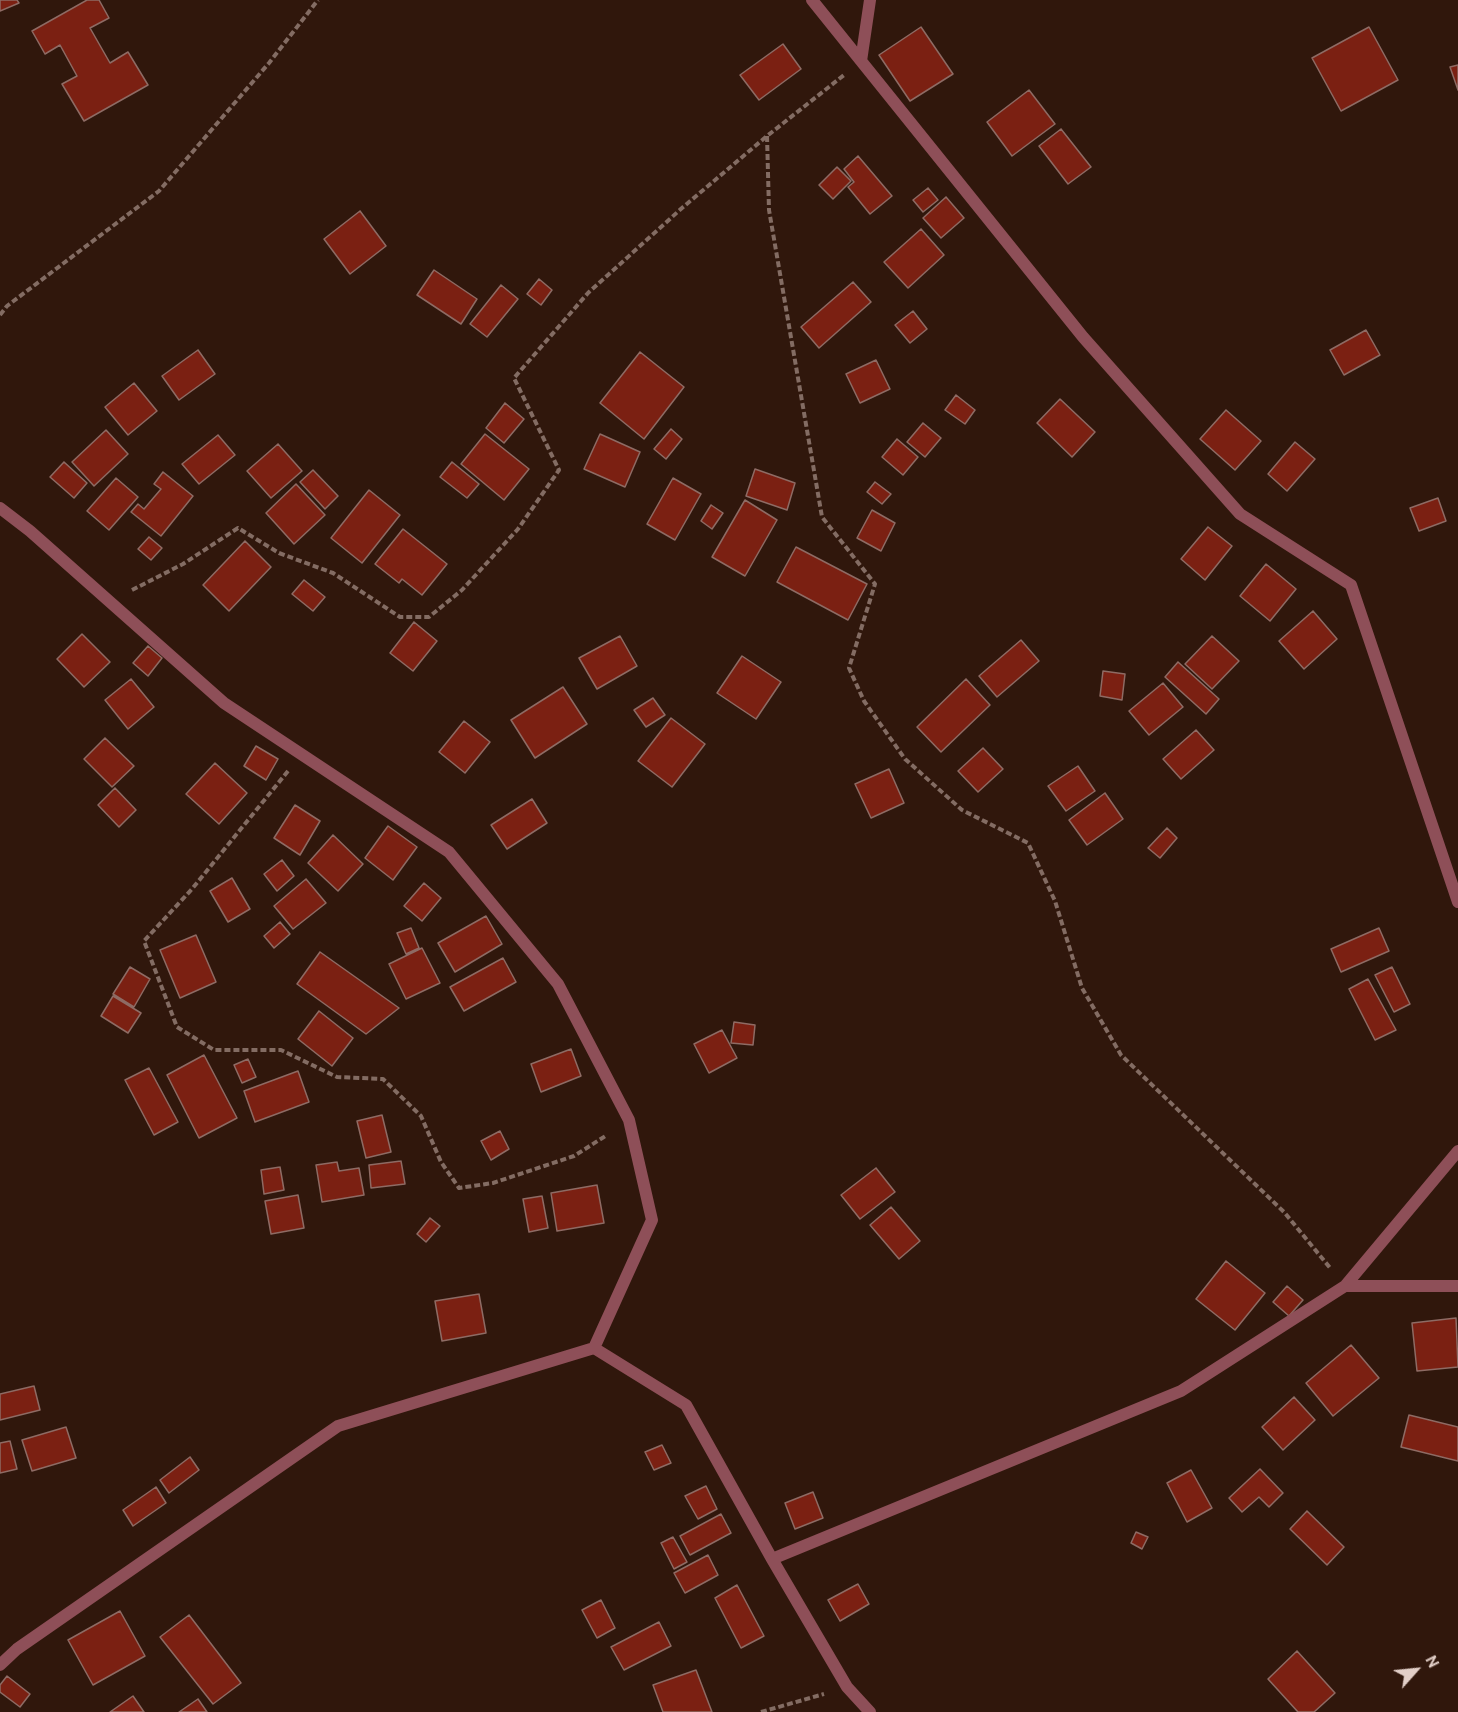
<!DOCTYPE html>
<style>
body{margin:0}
#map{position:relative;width:1458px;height:1712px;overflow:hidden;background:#30170c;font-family:Cabin,sans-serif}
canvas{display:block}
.north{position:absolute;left:1386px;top:1640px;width:60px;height:60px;-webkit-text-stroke:4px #30170c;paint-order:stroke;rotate:63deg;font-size:16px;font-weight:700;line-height:24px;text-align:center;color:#e2cfc8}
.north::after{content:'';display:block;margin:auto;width:21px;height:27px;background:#e2cfc8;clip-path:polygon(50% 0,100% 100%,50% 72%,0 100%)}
</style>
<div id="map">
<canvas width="1458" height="1712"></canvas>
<div class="north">N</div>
</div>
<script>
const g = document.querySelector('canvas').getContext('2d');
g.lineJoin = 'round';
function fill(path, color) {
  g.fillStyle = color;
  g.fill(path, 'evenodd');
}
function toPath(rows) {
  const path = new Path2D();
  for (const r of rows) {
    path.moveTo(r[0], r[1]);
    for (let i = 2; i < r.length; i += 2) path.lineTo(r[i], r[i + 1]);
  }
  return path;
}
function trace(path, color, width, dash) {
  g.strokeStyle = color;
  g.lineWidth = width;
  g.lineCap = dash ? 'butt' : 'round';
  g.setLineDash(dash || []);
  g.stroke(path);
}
const building = toPath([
 [0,0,17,0,19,3,0,11,0,0],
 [87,0,99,0,109,18,90,28,110,63,128,52,148,85,84,121,62,84,77,76,60,45,45,54,32,31,87,0],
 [921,27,953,74,910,101,879,55,921,27],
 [1369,27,1398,80,1341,111,1312,58,1369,27],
 [783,44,801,69,759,100,740,75,783,44],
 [1458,65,1458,90,1450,67,1458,65],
 [1029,90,1055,124,1012,156,987,122,1029,90],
 [1061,129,1091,167,1068,184,1039,146,1061,129],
 [858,156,892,196,870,214,848,187,854,182,844,169,858,156],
 [837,167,851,181,833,199,819,185,837,167],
 [928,188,938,200,923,212,913,200,928,188],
 [946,197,964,218,941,238,923,218,946,197],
 [360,211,386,246,350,274,324,239,360,211],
 [921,229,944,255,908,288,884,262,921,229],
 [434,270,477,299,461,324,417,295,434,270],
 [539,279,552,290,541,305,527,294,539,279],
 [853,282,871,302,819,348,801,327,853,282],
 [501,285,518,299,487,337,470,324,501,285],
 [913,311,927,329,910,343,895,325,913,311],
 [1366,330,1380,355,1344,375,1330,350,1366,330],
 [198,350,215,374,179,400,162,376,198,350],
 [640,352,684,387,644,439,600,403,640,352],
 [876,360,890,389,860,403,846,374,876,360],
 [134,383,157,411,128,435,105,407,134,383],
 [956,395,975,410,965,424,945,410,956,395],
 [1060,399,1095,432,1072,457,1037,423,1060,399],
 [505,403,524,419,504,443,486,428,505,403],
 [1226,410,1261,441,1235,470,1200,439,1226,410],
 [923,423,941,438,925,457,907,442,923,423],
 [671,429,682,439,666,459,654,449,671,429],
 [106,430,128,454,94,486,72,462,106,430],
 [485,434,529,469,504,500,461,464,485,434],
 [600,434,640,452,625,487,584,469,600,434],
 [218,435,235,455,199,484,182,464,218,435],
 [897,439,918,457,903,475,882,457,897,439],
 [1295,442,1315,459,1287,491,1268,474,1295,442],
 [278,444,302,471,271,498,247,471,278,444],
 [64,462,87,483,74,498,50,477,64,462],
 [452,462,479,484,467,498,440,477,452,462],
 [755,469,795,483,787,510,746,496,755,469],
 [313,470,338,496,325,509,300,482,313,470],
 [163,472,193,496,161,536,131,512,138,504,144,509,161,489,154,484,163,472],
 [116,478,138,497,109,530,87,511,116,478],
 [673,478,701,494,675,540,647,524,673,478],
 [875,482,891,494,882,504,867,492,875,482],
 [296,484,325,515,294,544,266,513,296,484],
 [369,490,400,515,362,563,331,538,369,490],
 [1438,498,1446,521,1419,531,1410,508,1438,498],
 [745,500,777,520,745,576,712,557,745,500],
 [711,505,723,513,712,529,701,521,711,505],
 [872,510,895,523,881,551,857,538,872,510],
 [1208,527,1232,546,1205,580,1181,559,1208,527],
 [403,529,447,564,422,595,402,579,399,583,375,564,403,529],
 [149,537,162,548,151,560,138,549,149,537],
 [245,541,271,567,229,611,203,585,245,541],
 [796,547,867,584,848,620,777,582,796,547],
 [1266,564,1296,589,1270,621,1240,596,1266,564],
 [304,580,325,597,313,611,292,594,304,580],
 [1313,611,1337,639,1304,669,1279,641,1313,611],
 [414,622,437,641,413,671,390,653,414,622],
 [82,634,110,662,84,687,57,659,82,634],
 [620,636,637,666,597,689,579,658,620,636],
 [1212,636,1239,661,1212,689,1185,664,1212,636],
 [1021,640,1039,661,997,697,979,676,1021,640],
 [148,646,162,658,148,676,133,663,148,646],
 [742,656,781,682,756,719,717,693,742,656],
 [1178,662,1219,699,1206,714,1165,677,1178,662],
 [1103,671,1125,674,1122,700,1100,696,1103,671],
 [131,679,154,707,128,729,105,700,131,679],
 [966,679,990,705,941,752,917,727,966,679],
 [1163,683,1183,707,1149,735,1129,711,1163,683],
 [563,687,587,724,535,758,511,720,563,687],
 [653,698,665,715,646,727,634,710,653,698],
 [671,718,705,744,672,787,638,761,671,718],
 [464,721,490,742,465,773,439,752,464,721],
 [1196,730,1214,750,1181,779,1163,759,1196,730],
 [105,738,134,766,112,787,84,759,105,738],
 [256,746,278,759,266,780,244,766,256,746],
 [983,748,1003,769,978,792,958,771,983,748],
 [215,763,247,793,219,824,186,794,215,763],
 [1078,766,1095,791,1066,811,1048,786,1078,766],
 [889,769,904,803,871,818,855,784,889,769],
 [115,788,136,810,119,827,98,805,115,788],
 [1105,793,1123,819,1087,845,1069,820,1105,793],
 [532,799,547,823,507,849,491,825,532,799],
 [295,805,320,821,300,855,274,838,295,805],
 [388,826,417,847,393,880,365,858,388,826],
 [1167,828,1177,838,1160,858,1148,848,1167,828],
 [333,835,363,864,338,891,308,863,333,835],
 [282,860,294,876,277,891,264,874,282,860],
 [232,878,250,909,228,922,210,891,232,878],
 [306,879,326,903,293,929,274,906,306,879],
 [424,883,441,898,422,921,404,906,424,883],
 [486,916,502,944,455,972,438,943,486,916],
 [280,922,290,934,274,948,264,936,280,922],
 [411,928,419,948,406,954,397,933,411,928],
 [1379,928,1389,951,1341,972,1331,949,1379,928],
 [196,935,216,982,180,998,160,950,196,935],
 [422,948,440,983,406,999,389,964,422,948],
 [320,952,399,1008,366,1034,297,984,320,952],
 [503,958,516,982,464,1011,450,987,503,958],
 [130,967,150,979,134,1007,113,994,130,967],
 [1392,967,1410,1004,1394,1012,1375,975,1392,967],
 [1368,979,1396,1030,1375,1040,1349,989,1368,979],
 [113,996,141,1013,128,1033,101,1016,113,996],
 [319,1011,353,1038,332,1066,298,1039,319,1011],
 [734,1022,755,1025,753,1045,731,1043,734,1022],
 [722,1030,737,1058,709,1073,694,1044,722,1030],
 [571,1049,581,1076,541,1092,531,1064,571,1049],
 [204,1055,237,1118,199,1138,167,1075,204,1055],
 [248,1059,256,1077,242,1083,234,1065,248,1059],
 [149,1068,178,1122,154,1135,125,1080,149,1068],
 [298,1071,309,1102,255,1122,244,1091,298,1071],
 [382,1115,391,1152,366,1158,357,1121,382,1115],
 [500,1131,509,1149,491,1160,481,1141,500,1131],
 [401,1161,405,1184,371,1188,369,1165,401,1161],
 [337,1162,339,1171,359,1168,364,1195,322,1202,316,1165,337,1162],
 [280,1167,284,1190,264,1194,261,1170,280,1167],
 [876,1168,895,1192,860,1219,841,1195,876,1168],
 [597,1185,604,1223,557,1231,551,1193,597,1185],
 [298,1195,304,1228,271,1234,265,1201,298,1195],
 [542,1196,548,1228,529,1232,523,1199,542,1196],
 [891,1207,920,1241,899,1259,870,1225,891,1207],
 [430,1218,440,1226,426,1242,417,1234,430,1218],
 [1226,1261,1265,1293,1235,1330,1196,1299,1226,1261],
 [1287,1286,1303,1300,1289,1316,1273,1302,1287,1286],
 [479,1294,486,1333,442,1341,435,1301,479,1294],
 [1456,1318,1458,1367,1417,1371,1412,1323,1456,1318],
 [1351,1345,1379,1378,1333,1416,1306,1383,1351,1345],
 [34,1386,40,1410,0,1420,0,1394,34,1386],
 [1294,1397,1315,1420,1283,1450,1262,1427,1294,1397],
 [1409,1415,1458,1427,1458,1461,1401,1447,1409,1415],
 [66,1427,76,1458,32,1471,22,1440,66,1427],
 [10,1441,17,1469,0,1473,0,1443,10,1441],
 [662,1445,671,1463,654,1470,645,1452,662,1445],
 [190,1457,199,1470,169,1493,160,1480,190,1457],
 [1260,1469,1283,1493,1269,1507,1259,1497,1242,1512,1229,1498,1260,1469],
 [1191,1470,1212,1508,1187,1522,1167,1483,1191,1470],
 [706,1486,717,1509,698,1519,685,1496,706,1486],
 [156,1487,166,1503,133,1526,123,1510,156,1487],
 [813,1492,823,1518,795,1529,785,1503,813,1492],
 [1307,1511,1344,1547,1327,1565,1290,1529,1307,1511],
 [721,1514,731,1533,690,1555,680,1536,721,1514],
 [1136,1532,1148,1537,1142,1549,1131,1543,1136,1532],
 [673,1537,687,1562,674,1569,661,1543,673,1537],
 [708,1555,718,1575,685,1593,674,1573,708,1555],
 [858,1584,869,1604,840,1621,828,1600,858,1584],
 [737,1585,764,1636,741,1648,715,1598,737,1585],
 [601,1600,615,1628,597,1638,582,1610,601,1600],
 [120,1611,145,1656,93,1685,68,1640,120,1611],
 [189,1615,241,1683,213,1704,160,1637,189,1615],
 [659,1622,671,1646,624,1670,611,1647,659,1622],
 [1297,1651,1335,1693,1314,1712,1298,1712,1268,1679,1297,1651],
 [696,1670,712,1712,663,1712,653,1685,696,1670],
 [7,1676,30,1694,20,1707,0,1692,0,1685,7,1676],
 [133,1696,144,1712,110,1712,133,1696],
 [198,1699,207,1712,179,1712,198,1699]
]);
fill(building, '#7b2012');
trace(building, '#8e6b64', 1.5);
trace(toPath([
 [767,136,769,210,822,517,875,584,849,668,864,701,905,759,962,810,1028,843,1055,901,1082,988,1121,1055,1284,1212,1331,1269],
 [0,315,7,306,159,191,269,63,318,0],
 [132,590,183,564,238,528,279,553,333,573,400,617,429,617,462,590,518,529,559,470,514,378,588,293,682,208,767,136,844,75],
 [288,771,192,889,144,941,177,1027,214,1050,281,1050,337,1077,383,1079,421,1116,441,1162,459,1188,493,1183,574,1156,607,1135],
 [761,1712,824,1694]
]), '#836c63', 4, [6, 3]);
trace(toPath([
 [812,0,1083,337,1240,514,1351,585,1458,902],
 [861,61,870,0],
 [0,508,30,531,224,703,449,852,558,984,629,1120,652,1220,594,1348,338,1426,17,1649,0,1665],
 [1345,1286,1458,1286],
 [594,1348,686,1405,772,1559,847,1687,870,1712],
 [772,1559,1181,1391,1345,1286,1458,1151]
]), '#8e4f58', 12);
</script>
